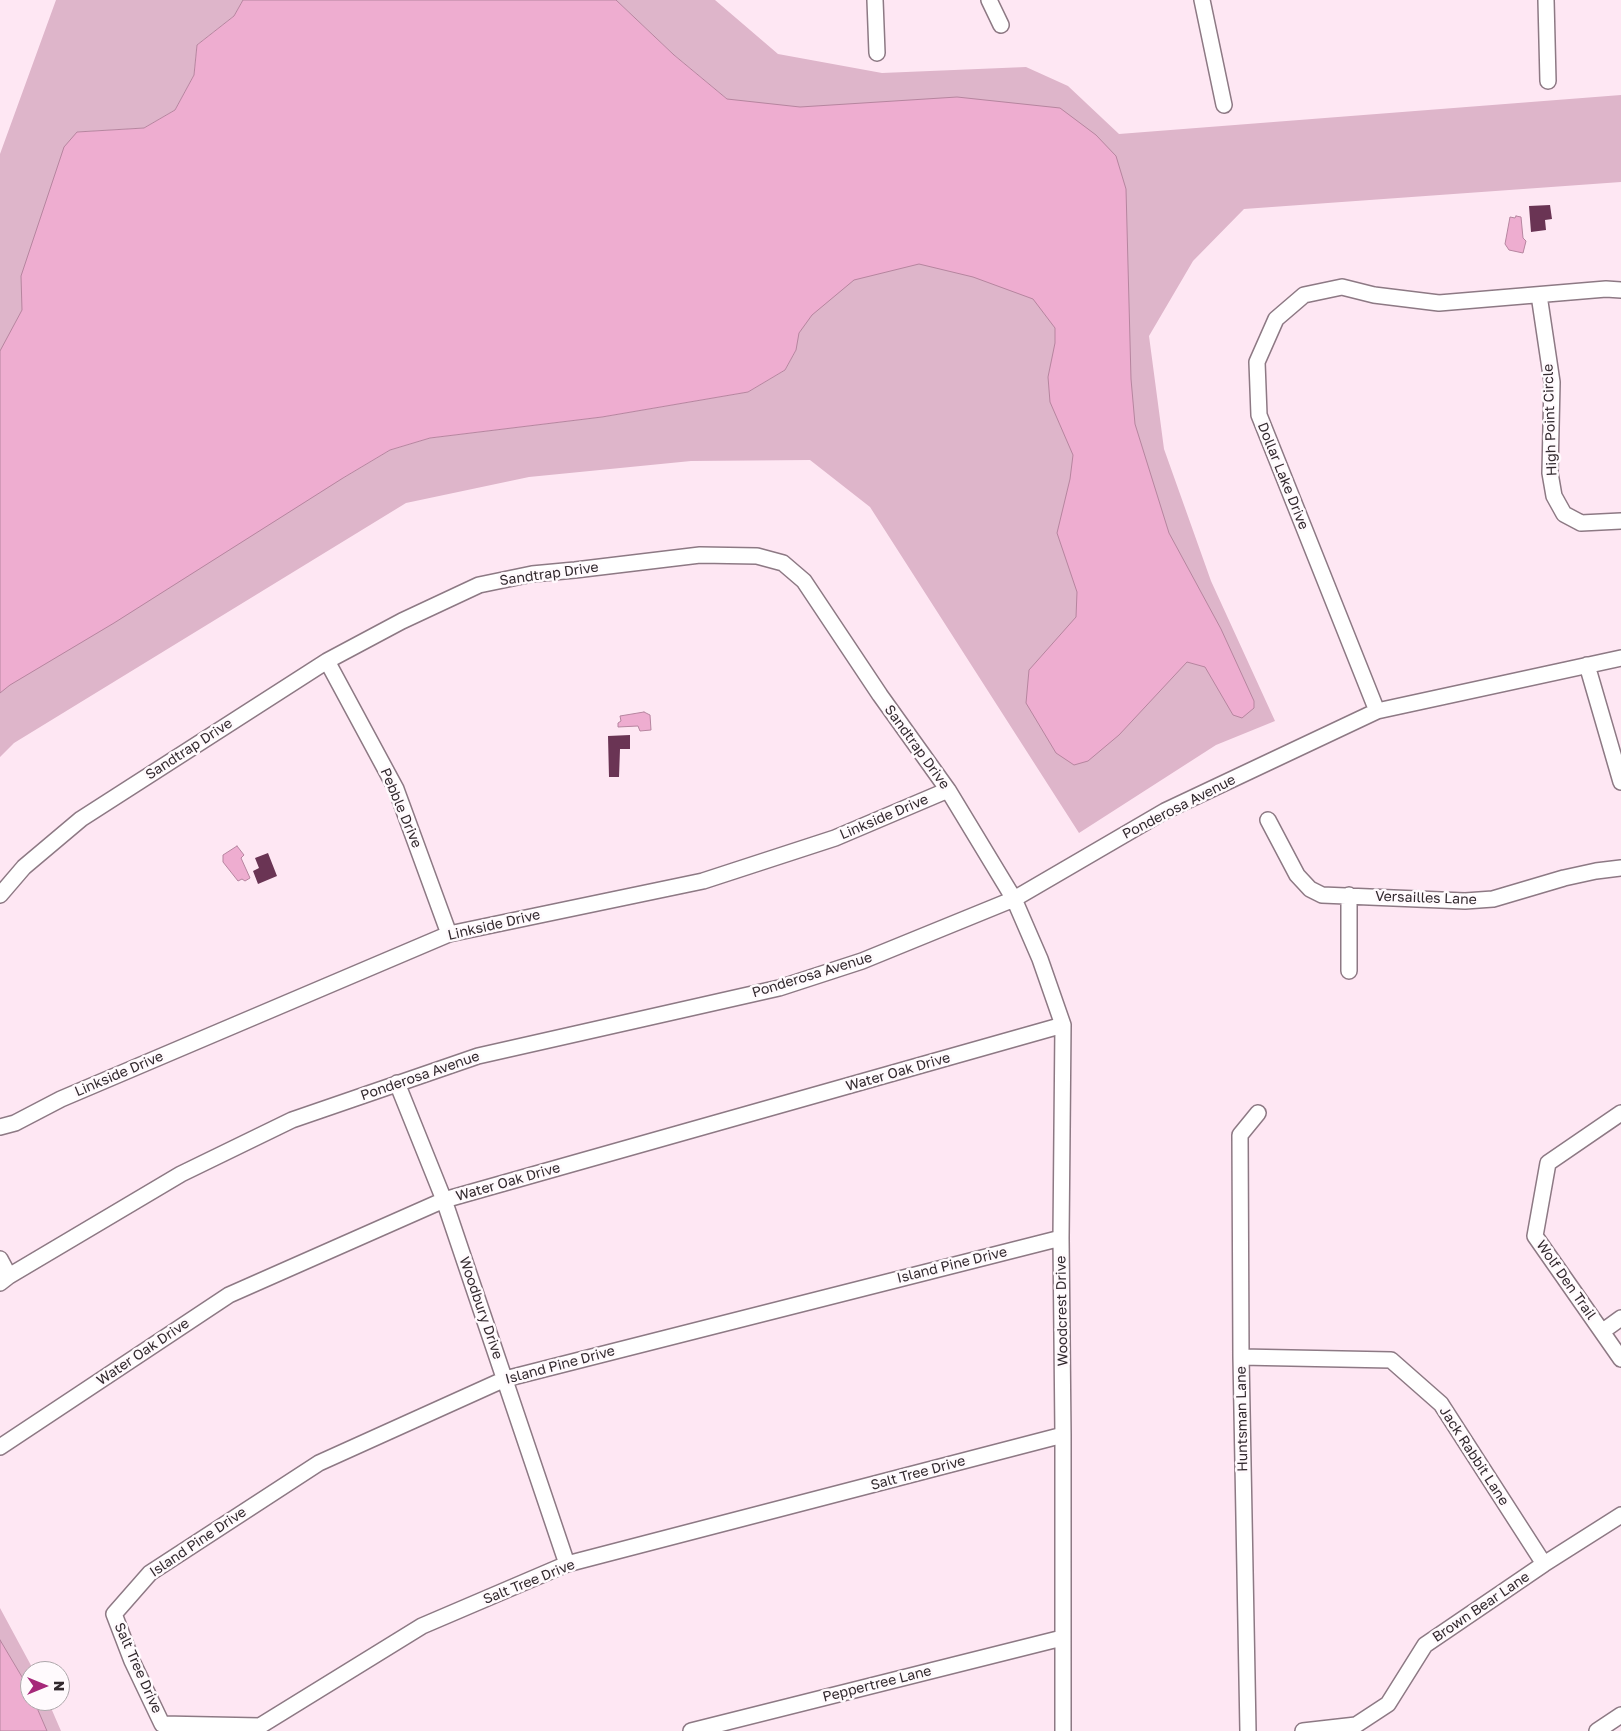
<!DOCTYPE html>
<style>
body{margin:0}
#map{position:relative;width:1621px;height:1731px;overflow:hidden;background:#fee7f3;font-family:"Golos Text",sans-serif}
canvas{display:block}
.north{position:absolute;left:20px;top:1661px;width:50px;height:50px;box-sizing:border-box;background:#fffafd;border:1px solid #ada6aa;border-radius:50%;rotate:90deg;font-size:14px;font-weight:700;line-height:20px;text-align:center;color:#32292e}
.north::after{content:'';display:block;margin:auto;width:18px;height:22px;background:#a6287a;clip-path:polygon(50% 0,100% 100%,50% 72%,0 100%)}
</style>
<div id="map">
<canvas width="1621" height="1731"></canvas>
<div class="north">N</div>
</div>
<script>
const g = document.querySelector('canvas').getContext('2d');
g.lineJoin = 'round';
function fill(path, color) {
  g.fillStyle = color;
  g.fill(path, 'evenodd');
}
function toPath(rows) {
  const path = new Path2D();
  for (const r of rows) {
    path.moveTo(r[0], r[1]);
    for (let i = 2; i < r.length; i += 2) path.lineTo(r[i], r[i + 1]);
  }
  return path;
}
function trace(path, color, width, dash) {
  g.strokeStyle = color;
  g.lineWidth = width;
  g.lineCap = dash ? 'butt' : 'round';
  g.setLineDash(dash || []);
  g.stroke(path);
}
function write(font, color, halo, rows, align = 'center') {
  g.font = font + ' "Golos Text",sans-serif';
  g.lineWidth = 5;
  g.setLineDash([]);
  g.textBaseline = 'middle';
  g.strokeStyle = halo;
  g.fillStyle = color;
  for (const [text, x, y, turn = 0] of rows) {
    g.save();
    g.translate(x, y);
    g.rotate((+turn || 0) * Math.PI / 180);
    g.textAlign = isNaN(turn) ? turn : align;
    if (halo) g.strokeText(text, 0, 0);
    g.fillText(text, 0, 0);
    g.restore();
  }
}
fill(toPath([
 [56,0,243,0,234,16,197,45,194,75,175,110,144,128,77,132,343,478,390,450,430,438,602,417,748,392,785,370,796,350,727,99,674,55,616,0,715,0,778,54,882,73,1026,67,1068,86,1119,134,1621,95,1621,182,1244,209,1193,261,1149,336,1164,449,1211,581,1275,721,1216,745,1079,833,870,507,810,460,691,461,529,477,406,503,14,743,0,757,0,154],
 [0,1608,34,1671,30,1671,30,1701,48,1701,61,1731,0,1731]
]), '#deb5ca');
const water = toPath([
 [243,0,616,0,674,55,727,99,800,107,957,97,1060,108,1096,135,1116,156,1126,189,1131,379,1135,424,1169,533,1221,629,1254,701,1254,708,1242,718,1233,715,1205,667,1187,662,1119,735,1088,761,1074,765,1056,753,1026,703,1029,670,1076,617,1077,592,1057,533,1070,479,1073,455,1050,402,1048,377,1055,343,1055,328,1033,299,973,277,919,264,854,280,812,315,799,333,796,350,785,370,748,392,602,417,430,438,390,450,343,478,114,623,10,685,0,693,0,351,22,310,21,276,64,147,77,132,144,128,175,110,194,75,197,45,234,16,243,0],
 [1516,216,1521,217,1523,238,1526,241,1523,253,1509,250,1505,244,1510,217,1515,218,1516,216],
 [644,712,650,715,651,730,640,731,638,726,618,727,618,723,621,721,620,716,644,712],
 [237,846,244,855,241,858,250,878,245,881,242,879,238,881,223,862,223,855,237,846],
 [0,1640,25,1682,30,1692,30,1701,34,1701,47,1731,0,1731,0,1640]
]);
fill(water, '#eeadd0');
trace(water, '#b6859f', 1);
fill(toPath([
 [1550,205,1552,219,1545,220,1546,230,1531,232,1529,206],
 [630,735,630,749,620,749,619,777,609,777,608,736],
 [268,853,277,876,258,884,253,871,259,868,255,858]
]), '#6a3454');
const minor = toPath([
 [875,0,877,53],
 [989,0,1001,25],
 [1202,0,1224,105],
 [1546,0,1548,81],
 [1539,295,1552,382,1550,473,1554,496,1564,514,1581,523,1621,521],
 [327,661,396,789,449,934],
 [1587,665,1621,782],
 [1377,711,1259,415,1257,362,1276,319,1304,295,1342,287,1374,295,1439,303,1606,289,1621,290],
 [1268,820,1297,875,1310,889,1322,895,1465,901,1493,899,1564,878,1596,871,1621,868],
 [0,895,24,867,81,819,327,661,402,621,479,585,532,574,575,570,700,555,757,556,783,563,804,581,880,695,948,790,1014,899,1040,959,1063,1025,1061,1238,1063,1435,1063,1731],
 [1349,895,1349,971],
 [397,1083,444,1200,567,1564],
 [1621,1113,1548,1163,1535,1236,1621,1359],
 [0,1127,15,1123,61,1099,449,934,703,881,835,838,948,790],
 [1061,1238,505,1379,319,1463,150,1573,114,1614,132,1661,162,1724,260,1726,422,1626,567,1564,1063,1435],
 [0,1259,9,1276],
 [0,1283,9,1276,181,1174,292,1120,478,1056,779,988,862,961,1014,899,1165,811,1377,711,1621,658],
 [1603,1331,1621,1318],
 [1241,1357,1391,1360,1441,1404,1544,1564],
 [0,1447,229,1295,444,1200,1063,1025],
 [691,1731,1062,1638],
 [1248,1731,1241,1357,1240,1135,1258,1113],
 [1303,1731,1356,1725,1388,1704,1425,1645,1544,1564,1621,1515],
 [1597,1731,1621,1715]
]);
trace(minor, '#8d7984', 18);
trace(minor, '#fff', 15);
write('14px', '#32292e', '#fffafd', [
 ["High Point Circle",1550,420,-92],
 ["Dollar Lake Drive",1283,476,68],
 ["Sandtrap Drive",549,574,-8],
 ["Sandtrap Drive",917,747,54],
 ["Sandtrap Drive",189,749,-33],
 ["Ponderosa Avenue",1179,807,-27],
 ["Pebble Drive",401,808,67],
 ["Linkside Drive",884,817,-23],
 ["Versailles Lane",1426,898,2],
 ["Linkside Drive",494,925,-13],
 ["Ponderosa Avenue",812,975,-17],
 ["Water Oak Drive",898,1072,-16],
 ["Linkside Drive",119,1074,-23],
 ["Ponderosa Avenue",420,1076,-19],
 ["Water Oak Drive",508,1182,-16],
 ["Island Pine Drive",952,1265,-14],
 ["Wolf Den Trail",1566,1280,55],
 ["Woodbury Drive",481,1308,71],
 ["Woodcrest Drive",1062,1311,-91],
 ["Water Oak Drive",143,1352,-34],
 ["Island Pine Drive",560,1365,-15],
 ["Huntsman Lane",1242,1419,-91],
 ["Jack Rabbit Lane",1474,1456,57],
 ["Salt Tree Drive",918,1473,-15],
 ["Island Pine Drive",198,1542,-34],
 ["Salt Tree Drive",529,1582,-22],
 ["Brown Bear Lane",1481,1607,-34],
 ["Salt Tree Drive",138,1668,66],
 ["Peppertree Lane",877,1684,-14]
]);
</script>
